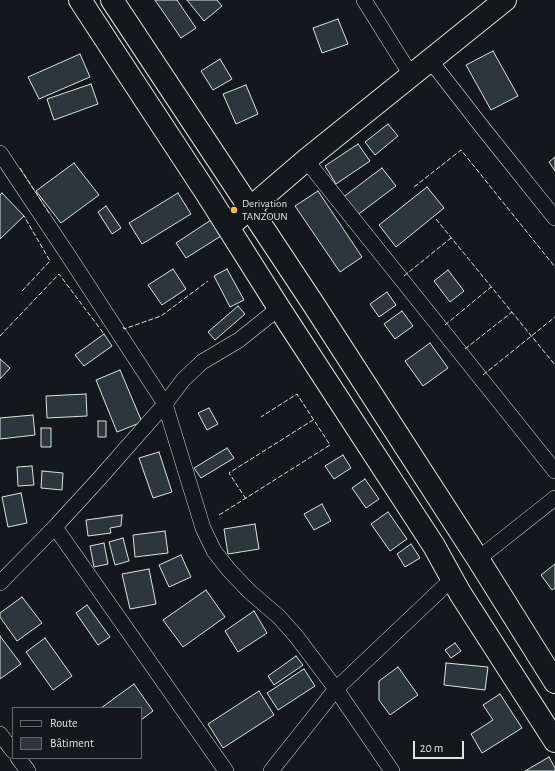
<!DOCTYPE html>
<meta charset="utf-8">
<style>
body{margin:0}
#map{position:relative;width:555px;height:771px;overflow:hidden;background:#14181c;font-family:"Alegreya Sans",sans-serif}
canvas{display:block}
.legend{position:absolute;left:12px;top:707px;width:130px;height:52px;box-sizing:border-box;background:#14181c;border:1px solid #626a69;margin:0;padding:5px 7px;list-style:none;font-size:12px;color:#d8e6dc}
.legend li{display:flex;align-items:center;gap:8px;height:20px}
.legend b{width:20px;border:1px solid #626a69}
.scale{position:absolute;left:413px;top:741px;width:51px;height:18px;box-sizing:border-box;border:2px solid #d8e6dc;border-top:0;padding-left:5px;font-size:12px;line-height:14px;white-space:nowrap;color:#d8e6dc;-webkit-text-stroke:3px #14181c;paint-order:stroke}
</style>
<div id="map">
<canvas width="555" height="771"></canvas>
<ul class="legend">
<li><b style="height:5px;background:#14181c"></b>Route</li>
<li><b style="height:11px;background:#2c363c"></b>Bâtiment</li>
</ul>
<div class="scale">20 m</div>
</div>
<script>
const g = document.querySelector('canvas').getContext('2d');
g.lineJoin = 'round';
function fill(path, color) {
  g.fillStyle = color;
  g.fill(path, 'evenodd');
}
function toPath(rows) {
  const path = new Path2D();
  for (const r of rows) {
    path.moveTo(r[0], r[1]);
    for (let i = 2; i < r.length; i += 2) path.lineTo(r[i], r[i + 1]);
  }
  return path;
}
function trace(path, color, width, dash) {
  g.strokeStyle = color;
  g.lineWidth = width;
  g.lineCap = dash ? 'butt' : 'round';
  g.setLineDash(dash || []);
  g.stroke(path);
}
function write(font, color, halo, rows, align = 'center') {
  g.font = font + ' "Alegreya Sans",sans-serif';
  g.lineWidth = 3;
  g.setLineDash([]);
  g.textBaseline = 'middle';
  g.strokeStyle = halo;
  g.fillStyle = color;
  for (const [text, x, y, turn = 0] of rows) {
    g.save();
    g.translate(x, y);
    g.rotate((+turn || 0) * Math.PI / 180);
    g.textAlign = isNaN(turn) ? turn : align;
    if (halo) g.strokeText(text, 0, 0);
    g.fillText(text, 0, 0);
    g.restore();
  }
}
const building = toPath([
 [155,0,177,0,196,28,181,38,155,0],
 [187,0,217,0,222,6,204,21,187,0],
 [338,19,348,44,322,53,313,28,338,19],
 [493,51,518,96,491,110,466,65,493,51],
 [80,54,90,77,39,99,28,77,80,54],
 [220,59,232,79,213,90,201,71,220,59],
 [91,84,98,104,54,120,47,99,91,84],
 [246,85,258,114,236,124,223,94,246,85],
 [388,124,398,136,375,155,365,142,388,124],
 [358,144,370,161,336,184,325,166,358,144],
 [555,157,555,171,549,162,555,157],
 [74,163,99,195,61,223,36,191,74,163],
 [382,168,396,186,356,216,342,198,382,168],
 [427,187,444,208,396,247,379,225,427,187],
 [318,191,362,257,340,272,295,206,318,191],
 [2,193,24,216,0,239,0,195,2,193],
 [178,193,191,214,142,244,129,223,178,193],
 [106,206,121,228,112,234,98,212,106,206],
 [211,220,221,236,186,258,176,243,211,220],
 [173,269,186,289,162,305,148,285,173,269],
 [227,269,244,300,230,307,214,276,227,269],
 [448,270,464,291,450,302,434,281,448,270],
 [387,292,396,305,379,317,370,304,387,292],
 [238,306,245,314,215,340,208,332,238,306],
 [402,311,413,326,395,339,384,324,402,311],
 [104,334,112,346,84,366,75,355,104,334],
 [430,343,448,368,423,386,405,361,430,343],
 [0,359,10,368,0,379,0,359],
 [120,370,142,422,117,432,96,380,120,370],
 [86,394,87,416,47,418,46,396,86,394],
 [209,408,218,424,207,430,198,413,209,408],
 [33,415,35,435,0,439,0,418,33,415],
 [98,421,106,421,106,437,98,437,98,421],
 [41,428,51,428,51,447,41,447,41,428],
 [227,448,234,458,201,478,194,468,227,448],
 [159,452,172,492,153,498,139,458,159,452],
 [343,455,351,468,334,479,325,466,343,455],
 [32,466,34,485,18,486,17,467,32,466],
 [42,471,63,473,62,490,41,488,42,471],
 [365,479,379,499,366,508,352,488,365,479],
 [21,493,27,523,8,527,2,497,21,493],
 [322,504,331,521,314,530,304,514,322,504],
 [388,512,407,539,390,551,371,524,388,512],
 [122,515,121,526,110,528,111,533,88,536,86,520,122,515],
 [255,524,259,549,228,554,224,529,255,524],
 [165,531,168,553,135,557,133,535,165,531],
 [123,538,129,561,115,565,109,542,123,538],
 [104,543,108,564,94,567,90,546,104,543],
 [411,544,420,558,405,567,397,554,411,544],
 [181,555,191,577,169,587,159,565,181,555],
 [555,564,555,588,552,590,541,575,555,564],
 [149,569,156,604,130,609,122,574,149,569],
 [206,590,225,617,183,647,163,620,206,590],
 [22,597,42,623,17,641,0,617,0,613,22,597],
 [87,605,110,637,98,645,76,613,87,605],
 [254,611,267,633,238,652,225,631,254,611],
 [0,636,21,664,0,679,0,636],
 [45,638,72,676,53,690,26,652,45,638],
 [455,643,461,651,451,658,445,650,455,643],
 [296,656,303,665,274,685,268,676,296,656],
 [446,663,488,667,485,690,444,685,446,663],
 [398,667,418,695,390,715,379,700,379,681,398,667],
 [304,669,315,686,278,710,267,693,304,669],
 [134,684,153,711,141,720,141,708,101,708,134,684],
 [259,691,274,715,223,748,208,724,259,691],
 [500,694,522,728,482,753,471,734,493,720,483,705,500,694],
 [549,757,555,768,555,771,525,771,549,757]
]);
fill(building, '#2c363c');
trace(building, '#d8e6dc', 1);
const street = toPath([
 [364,0,411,75],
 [430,60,486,132,555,218],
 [0,153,68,255,165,404,203,528,214,551,229,570,249,591,279,617,296,636,336,689,392,771],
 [306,160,555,471],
 [55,527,226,771],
 [478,559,555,498],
 [0,583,55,527,99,479,165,404,183,380,202,362,239,340,279,308],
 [0,734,13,751],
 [18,758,28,771],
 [271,771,336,689,452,579]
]);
const secondary = toPath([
 [228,227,306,160,505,0]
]);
const highway = toPath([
 [80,0,125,69,207,194,279,308,434,546,460,593,555,741],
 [112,0,314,305,478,559,555,682]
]);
trace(street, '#d8e6dc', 16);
trace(secondary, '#d8e6dc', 24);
trace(highway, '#d8e6dc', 24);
trace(street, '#14181c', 15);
trace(secondary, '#14181c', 22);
trace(highway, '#14181c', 22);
trace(toPath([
 [20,168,49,213],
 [414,187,461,150,555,267],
 [436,219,555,365],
 [404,276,451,238],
 [22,291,50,261,24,216],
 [445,325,491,287],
 [123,327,124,329,161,316,208,281],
 [0,336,59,274,104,334],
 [465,349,512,312],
 [483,375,555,317],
 [246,499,229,473,313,420],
 [219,515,330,445,297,394,261,417]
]), '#d8e6dc', 1, [5, 2]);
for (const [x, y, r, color] of [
 [234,210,4,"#ffb74d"]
]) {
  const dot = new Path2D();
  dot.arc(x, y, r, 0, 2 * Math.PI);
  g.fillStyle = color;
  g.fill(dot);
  trace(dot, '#14181c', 1.5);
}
write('11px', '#d8e6dc', '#14181c', [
 ["Derivation",242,204],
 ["TANZOUN",242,217]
], 'left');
</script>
